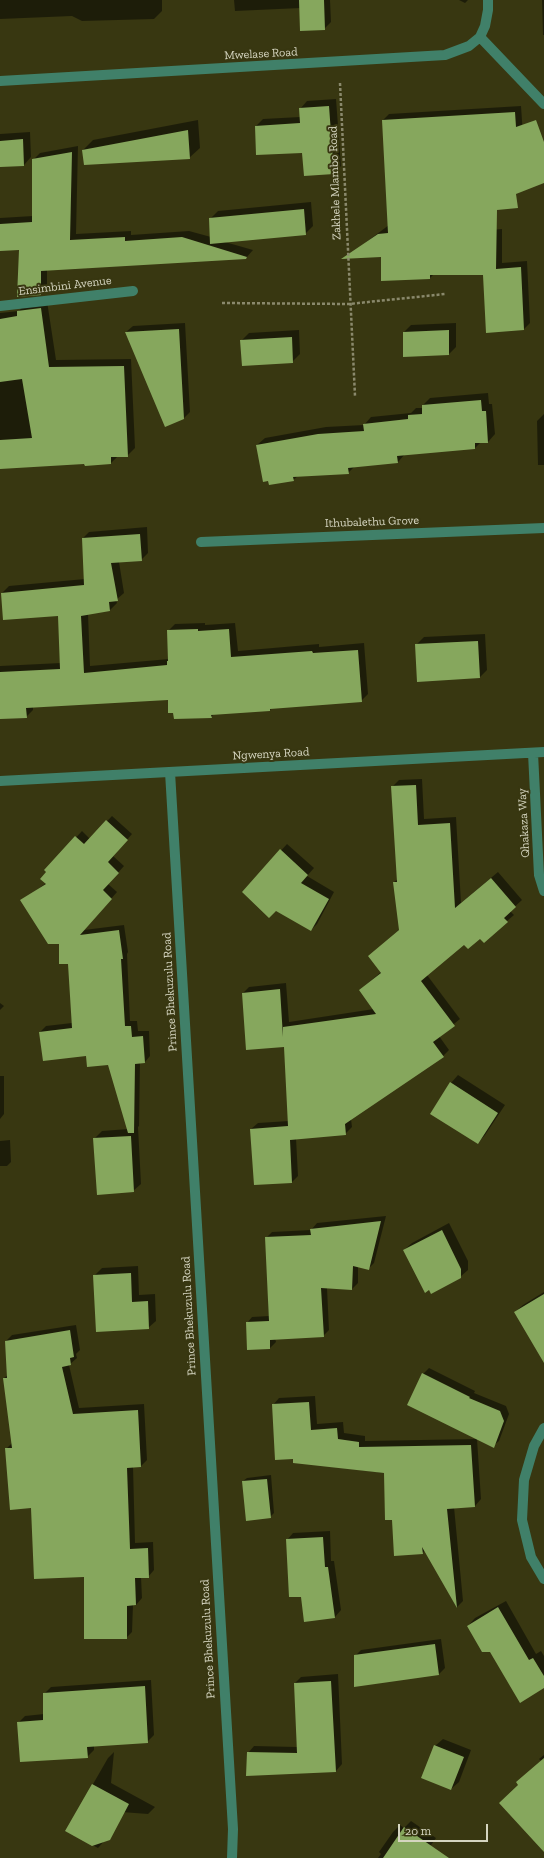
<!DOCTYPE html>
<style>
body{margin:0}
#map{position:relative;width:544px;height:1858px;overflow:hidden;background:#383711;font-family:"Zilla Slab",serif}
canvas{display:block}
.scale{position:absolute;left:398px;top:1824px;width:90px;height:18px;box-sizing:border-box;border:2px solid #d5d5c0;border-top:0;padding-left:5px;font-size:12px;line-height:14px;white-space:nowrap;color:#d5d5c0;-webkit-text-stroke:3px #383711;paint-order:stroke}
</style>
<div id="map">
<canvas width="544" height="1858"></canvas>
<div class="scale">20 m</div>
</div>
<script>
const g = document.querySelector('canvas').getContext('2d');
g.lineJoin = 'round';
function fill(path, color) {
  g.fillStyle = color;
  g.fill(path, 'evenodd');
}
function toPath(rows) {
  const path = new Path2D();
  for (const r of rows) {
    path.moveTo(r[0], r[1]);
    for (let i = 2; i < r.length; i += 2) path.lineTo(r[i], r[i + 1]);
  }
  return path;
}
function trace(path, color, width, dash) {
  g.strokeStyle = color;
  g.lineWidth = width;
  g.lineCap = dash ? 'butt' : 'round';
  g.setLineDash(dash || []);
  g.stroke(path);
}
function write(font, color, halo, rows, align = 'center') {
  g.font = font + ' "Zilla Slab",serif';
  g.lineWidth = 4;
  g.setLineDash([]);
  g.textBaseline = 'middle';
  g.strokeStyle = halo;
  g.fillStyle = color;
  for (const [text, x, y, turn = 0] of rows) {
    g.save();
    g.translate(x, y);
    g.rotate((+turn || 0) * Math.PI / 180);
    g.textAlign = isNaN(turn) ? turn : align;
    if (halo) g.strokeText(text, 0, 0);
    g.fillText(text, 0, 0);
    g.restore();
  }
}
fill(toPath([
 [0,0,162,0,162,11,154,19,82,21,72,16,0,19],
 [234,0,330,0,331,22,324,29,301,8,235,11],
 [459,0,468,0,465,3],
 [542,0,544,0,544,35,543,35],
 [336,99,341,166,333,173,303,152,256,126,263,119,300,117,300,109,307,101],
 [521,106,523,135,409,237,502,229,502,263,527,261,530,323,524,329,484,274,434,274,430,278,382,247,361,246,389,225,383,120,389,114],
 [198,120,200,148,189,158,83,150,93,140],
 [30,132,31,157,24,165,0,166,0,134],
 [78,146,76,234,131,231,131,235,189,231,211,237,210,219,218,211,311,202,313,226,305,234,225,242,253,250,246,258,47,269,47,287,40,294,20,249,0,250,0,218,33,216,33,160,40,153],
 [47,301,56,360,131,359,135,448,127,456,118,456,111,463,85,463,0,468,0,313,19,311,25,304],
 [185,323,190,412,183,419,126,332,133,326],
 [456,323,456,347,449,354,404,332,411,325],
 [299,330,300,354,292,362,241,341,249,333],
 [488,393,489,404,492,404,495,434,488,442,481,442,475,448,405,454,398,462,354,467,348,473,298,476,293,480,257,445,265,438,326,427,364,425,371,417,411,413,416,408,423,408,423,405,430,398],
 [544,414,544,465,538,465,537,421],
 [147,527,148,553,141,560,119,562,124,593,116,600,117,603,110,610,88,614,90,666,169,659,168,631,175,624,205,623,205,625,235,623,238,651,319,644,319,647,364,643,368,694,361,701,273,707,270,710,214,714,211,717,169,699,33,707,33,710,26,717,0,707,0,666,61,663,59,615,2,593,9,586,85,579,83,538,89,532],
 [485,634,487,670,480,677,416,645,424,637],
 [422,779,424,819,456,817,461,903,498,872,522,900,510,911,514,915,507,921,480,937,464,943,427,975,460,1019,439,1036,449,1050,443,1056,351,1119,352,1127,345,1134,296,1138,298,1176,292,1182,251,1129,258,1123,289,1121,285,1046,243,993,249,987,286,983,289,1022,374,1009,360,990,381,972,369,956,400,929,394,882,398,879,392,787,399,780],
 [112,816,132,834,113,856,124,866,108,884,117,892,84,930,124,925,128,952,127,954,130,1021,137,1021,138,1031,149,1031,150,1056,145,1062,140,1062,139,1126,138,1127,141,1184,133,1191,94,1139,102,1131,128,1129,109,1064,40,1032,46,1026,72,1023,69,963,60,943,22,901,46,883,48,872,46,870,82,831,90,839],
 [287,844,314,868,307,876,334,892,317,924,311,930,243,892],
 [0,1003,4,1006,0,1010],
 [458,1075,505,1105,485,1135,478,1143,431,1113,451,1083],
 [0,1076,4,1076,4,1114,0,1119],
 [10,1140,11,1162,7,1166,0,1166,0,1141],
 [386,1216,374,1263,368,1269,358,1266,358,1283,352,1289,327,1288,329,1330,323,1336,275,1338,276,1342,270,1348,247,1323,252,1317,269,1316,266,1238,272,1232,311,1230,317,1223],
 [449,1223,468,1261,468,1270,460,1277,404,1250,412,1243],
 [138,1266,139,1295,155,1294,156,1321,148,1328,94,1276,102,1268],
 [544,1292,544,1332,515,1312,523,1305],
 [76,1325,80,1350,76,1354,77,1358,69,1365,79,1408,144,1404,147,1460,141,1466,133,1466,135,1543,153,1542,154,1570,148,1577,141,1577,142,1598,136,1605,133,1605,132,1632,126,1638,85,1576,32,1507,6,1449,13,1442,4,1378,8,1375,6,1341,12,1335],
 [429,1368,475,1391,474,1393,506,1406,509,1414,499,1441,493,1446,423,1374],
 [315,1396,317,1424,343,1422,344,1433,365,1436,365,1441,477,1439,481,1499,475,1506,454,1507,463,1601,457,1607,425,1551,422,1553,393,1519,385,1473,294,1462,273,1405,279,1398],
 [271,1475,274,1513,270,1517,243,1481,247,1478],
 [330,1531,331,1561,334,1561,341,1610,335,1617,305,1621,302,1596,287,1540,293,1533],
 [506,1601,536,1654,541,1651,544,1656,544,1687,490,1651,468,1626,475,1618],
 [441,1639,445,1668,439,1674,355,1656,361,1650],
 [338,1674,342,1764,336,1771,248,1753,254,1746,297,1747,295,1683,301,1677],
 [151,1680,154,1735,147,1742,94,1745,94,1750,87,1757,18,1723,25,1716,44,1714,44,1694,51,1687],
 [443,1739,471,1750,459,1782,451,1789,435,1746],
 [114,1752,111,1783,155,1807,148,1814,108,1811,105,1840,98,1848,66,1831,108,1758],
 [544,1755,544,1829,519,1785,541,1761,539,1759],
 [411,1821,436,1838,422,1858,378,1858,381,1854,379,1852,393,1832,400,1825,404,1828]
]), '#0007');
fill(toPath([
 [299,0,324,0,325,30,300,31],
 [329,106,334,174,304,176,302,153,256,155,255,126,300,123,299,108],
 [515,112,516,127,536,120,544,142,544,183,516,194,518,208,497,210,496,269,521,267,524,330,486,333,483,275,430,275,430,279,381,281,381,257,341,259,378,234,388,233,382,120],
 [188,130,190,159,84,165,82,150],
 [23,139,24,166,0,167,0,141],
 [72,152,70,240,125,237,125,241,182,237,247,257,246,259,41,271,41,295,17,297,19,250,0,251,0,224,32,222,32,159],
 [304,209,306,235,210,244,209,218],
 [41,308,49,367,124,366,128,457,111,457,111,464,85,466,84,464,0,469,0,440,32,438,22,379,0,382,0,319,17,316,17,311],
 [179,329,184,419,165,427,125,332],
 [449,330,449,355,403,357,403,332],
 [292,337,293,363,242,366,240,340],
 [481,400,482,411,486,411,488,443,475,443,475,449,397,456,398,463,348,468,349,474,293,477,294,481,269,485,268,481,263,482,256,445,318,434,364,431,363,424,408,419,408,415,422,414,422,405],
 [140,534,142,561,111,563,118,601,109,602,110,611,81,616,84,673,167,665,167,661,168,661,167,630,198,629,198,631,229,629,231,657,312,651,313,653,358,650,362,702,270,709,270,711,211,715,212,718,174,719,173,713,168,713,168,700,26,708,27,718,0,719,0,672,60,669,58,616,3,620,1,593,84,585,82,538],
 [478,641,480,678,417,682,415,644],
 [416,785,418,825,450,823,455,908,491,878,516,907,504,918,508,922,484,943,480,939,468,949,464,945,421,981,455,1026,433,1042,444,1057,345,1124,346,1135,290,1140,292,1183,254,1185,250,1129,288,1126,284,1047,246,1050,242,993,280,989,283,1037,283,1027,376,1014,359,990,381,973,368,956,399,930,393,882,397,882,391,786],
 [106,820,128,840,108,862,119,873,103,890,112,899,80,935,119,930,123,959,121,959,125,1026,131,1026,132,1037,143,1036,145,1063,135,1064,134,1133,128,1133,108,1065,87,1067,86,1056,43,1061,39,1032,72,1028,68,964,59,964,59,944,48,944,20,900,46,884,40,879,46,872,44,870,75,836,84,844],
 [280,849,308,875,301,883,329,899,311,931,276,911,269,918,242,892],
 [450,1082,498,1113,478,1144,430,1114],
 [131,1136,134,1192,97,1195,93,1138],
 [381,1221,369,1270,353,1266,352,1290,321,1288,324,1337,270,1340,270,1349,247,1350,246,1322,269,1321,265,1237,311,1235,310,1229],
 [442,1230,461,1269,461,1278,431,1294,429,1290,425,1293,403,1250],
 [131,1273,132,1302,148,1301,149,1329,96,1332,93,1275],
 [544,1294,544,1363,514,1312],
 [70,1330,74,1357,70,1358,71,1365,62,1367,73,1414,138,1410,141,1467,127,1468,130,1549,148,1548,149,1578,135,1578,136,1605,127,1606,127,1639,84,1639,84,1577,34,1579,31,1508,10,1510,5,1448,12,1448,3,1378,7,1378,5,1341],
 [422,1373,470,1397,469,1398,500,1411,504,1421,494,1448,407,1405],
 [309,1402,311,1430,337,1428,338,1439,359,1442,359,1447,471,1445,475,1507,447,1509,457,1608,422,1547,423,1554,394,1556,392,1520,385,1520,384,1473,293,1463,293,1459,275,1460,272,1404],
 [267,1479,271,1518,246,1521,242,1481],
 [323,1537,325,1567,328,1567,335,1618,304,1622,301,1597,289,1597,286,1539],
 [498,1607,529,1660,533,1658,544,1676,544,1688,520,1703,490,1652,482,1652,467,1626],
 [435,1644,439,1675,354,1687,354,1655],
 [331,1681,336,1772,246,1776,247,1752,297,1753,294,1683],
 [145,1686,148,1743,87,1747,88,1758,20,1762,17,1722,43,1720,43,1693],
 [434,1745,464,1757,451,1790,421,1778],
 [544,1758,544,1852,499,1803,518,1785,516,1782],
 [92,1784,129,1804,110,1840,92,1846,65,1831],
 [404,1827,449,1858,383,1858]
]), '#86a75d');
trace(toPath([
 [340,83,355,396],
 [222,303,349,304,445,294]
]), '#8a896c', 2.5, [3, 2]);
trace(toPath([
 [480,37,544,104],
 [0,81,445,55,469,46,480,37,485,26,488,10,488,0],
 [0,306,133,291],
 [201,542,544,528],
 [533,753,539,875,544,891],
 [170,772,233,1829,232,1858],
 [0,781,544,752],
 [544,1428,534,1446,524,1480,522,1520,531,1557,544,1579]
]), '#408069', 10);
write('12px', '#d5d5c0', '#383711', [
 ["Mwelase Road",261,54,-3],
 ["Zakhele Mlambo Road",335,183,-92],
 ["Ensimbini Avenue",65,286,-7],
 ["Ithubalethu Grove",372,522,-2],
 ["Ngwenya Road",271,754,-3],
 ["Qhakaza Way",524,823,-93],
 ["Prince Bhekuzulu Road",170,992,-93],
 ["Prince Bhekuzulu Road",189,1316,-93],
 ["Prince Bhekuzulu Road",208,1639,-93]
]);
</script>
